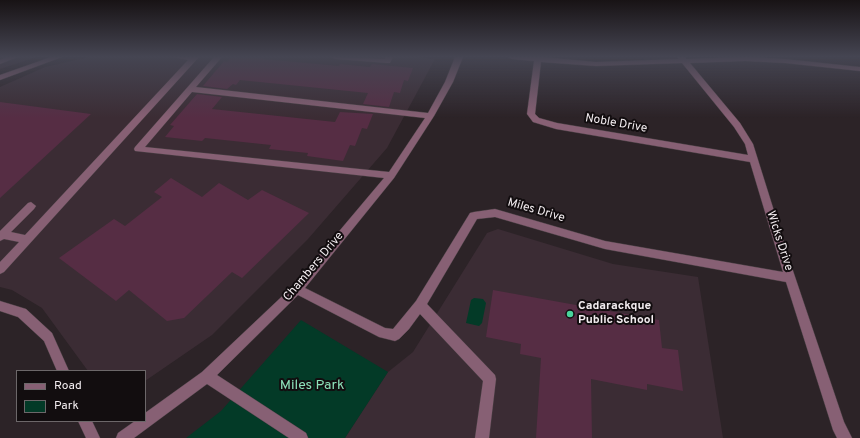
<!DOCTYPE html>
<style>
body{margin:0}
#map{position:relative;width:860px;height:438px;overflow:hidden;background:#2c2327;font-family:Overpass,sans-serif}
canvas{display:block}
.legend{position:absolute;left:16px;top:370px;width:130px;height:52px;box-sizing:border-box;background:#120d0f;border:1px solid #6c6769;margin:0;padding:5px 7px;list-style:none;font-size:12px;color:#f3edf0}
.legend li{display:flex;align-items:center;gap:8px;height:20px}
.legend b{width:20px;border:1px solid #6c6769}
</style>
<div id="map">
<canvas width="860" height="438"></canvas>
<ul class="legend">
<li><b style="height:5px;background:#876074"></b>Road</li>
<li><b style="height:11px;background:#033a27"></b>Park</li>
</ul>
</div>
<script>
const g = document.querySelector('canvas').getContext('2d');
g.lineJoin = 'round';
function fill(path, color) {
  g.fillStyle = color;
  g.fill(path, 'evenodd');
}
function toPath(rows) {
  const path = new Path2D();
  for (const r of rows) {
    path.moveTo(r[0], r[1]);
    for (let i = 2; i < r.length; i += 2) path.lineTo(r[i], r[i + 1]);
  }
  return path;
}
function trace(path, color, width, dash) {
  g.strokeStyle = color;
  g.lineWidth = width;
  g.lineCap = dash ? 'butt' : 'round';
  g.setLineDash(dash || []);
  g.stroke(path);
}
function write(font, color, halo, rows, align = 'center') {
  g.font = font + ' Overpass,sans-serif';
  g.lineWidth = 4;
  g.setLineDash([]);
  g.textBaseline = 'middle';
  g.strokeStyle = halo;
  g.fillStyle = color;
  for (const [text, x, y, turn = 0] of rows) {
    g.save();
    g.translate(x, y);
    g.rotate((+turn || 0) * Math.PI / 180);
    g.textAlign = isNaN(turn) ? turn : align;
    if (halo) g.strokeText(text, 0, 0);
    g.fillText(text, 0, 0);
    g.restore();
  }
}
fill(toPath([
 [0,57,37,57,0,69],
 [89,57,418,57,435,59,387,148,308,239,212,335,145,381,145,371,88,371,42,308,12,290,0,287,0,87,45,67],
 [498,229,613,264,698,277,723,438,345,438,388,372,413,352,487,233]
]), '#3b2c34');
fill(toPath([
 [474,298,483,299,486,303,482,323,479,326,466,323,471,300],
 [301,320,388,372,345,438,186,438,221,411]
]), '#033a27');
fill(toPath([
 [231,57,264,57,263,59,339,66,340,64,370,67,372,64,413,68,408,81,404,80,400,93,394,92,389,107,363,104,368,93,240,80,236,85,233,84,227,89,203,86,224,61,227,62],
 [197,94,222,97,212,109,335,122,340,112,373,114,367,129,362,128,355,146,350,145,343,161,307,156,308,153,269,149,271,145,205,138,202,141,165,137,174,126,170,125],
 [0,102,91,114,0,198],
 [171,178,202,197,219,183,248,200,262,190,309,213,242,278,232,272,184,318,167,321,129,290,116,301,59,258,114,219,125,226,162,197,154,192],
 [493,290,659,320,662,348,678,350,683,391,647,384,647,390,591,379,592,438,536,438,541,358,520,354,521,344,486,337]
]), '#562d44');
const minor = toPath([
 [7,57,18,57,0,64,0,60,7,57],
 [51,57,62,57,0,80,0,75,51,57],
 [173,57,199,57,4,272,0,274,0,262,19,242,4,239,0,241,0,231,28,203,31,202,36,206,34,209,11,232,25,235,188,60,173,57],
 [214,57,222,57,196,87,428,113,445,82,455,57,463,57,453,82,434,116,394,178,305,288,385,328,393,329,416,301,470,213,474,212,495,209,605,241,783,272,750,162,556,129,533,122,527,114,534,61,512,59,508,57,542,57,596,62,679,59,677,57,685,57,686,59,747,57,785,59,860,67,860,71,785,63,745,61,690,63,740,123,753,144,790,262,844,422,852,438,837,438,833,430,786,282,605,249,495,217,477,219,427,304,495,375,496,379,489,438,475,438,483,381,420,314,409,329,399,339,395,341,379,337,298,295,217,375,306,433,308,438,289,438,207,384,134,438,116,438,118,433,135,421,145,421,145,413,202,372,293,286,384,178,135,151,134,149,135,147,214,57],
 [541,62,596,66,682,63,734,127,745,144,748,155,557,123,539,118,535,114,541,62],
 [192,92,425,118,389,172,145,147,192,92],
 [331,57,385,59,385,57,393,57,390,63,387,63,335,59,331,57],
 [0,301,26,309,52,333,69,371,57,371,44,341,18,317,0,311,0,301],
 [78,421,92,421,100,438,86,438,78,421]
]);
trace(minor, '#483f43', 1);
fill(minor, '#876074');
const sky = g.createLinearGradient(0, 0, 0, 118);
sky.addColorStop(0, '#181315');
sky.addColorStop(0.48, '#454552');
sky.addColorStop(1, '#45455200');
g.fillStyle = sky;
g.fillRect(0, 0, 860, 118);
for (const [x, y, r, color] of [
 [570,314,4,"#49d49c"]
]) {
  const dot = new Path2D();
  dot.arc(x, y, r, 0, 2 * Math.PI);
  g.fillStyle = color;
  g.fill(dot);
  trace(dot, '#120d0f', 1.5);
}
write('12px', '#f3edf0', '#120d0f', [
 ["Noble Drive",616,124,10],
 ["Miles Drive",536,211,16],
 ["Wicks Drive",779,241,72],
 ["Chambers Drive",314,267,-50]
]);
write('bold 12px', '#f3edf0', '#120d0f', [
 ["Cadarackque",578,307],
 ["Public School",578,321]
], 'left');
write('14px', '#8ce0b9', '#120d0f', [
 ["Miles Park",312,386]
]);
</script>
